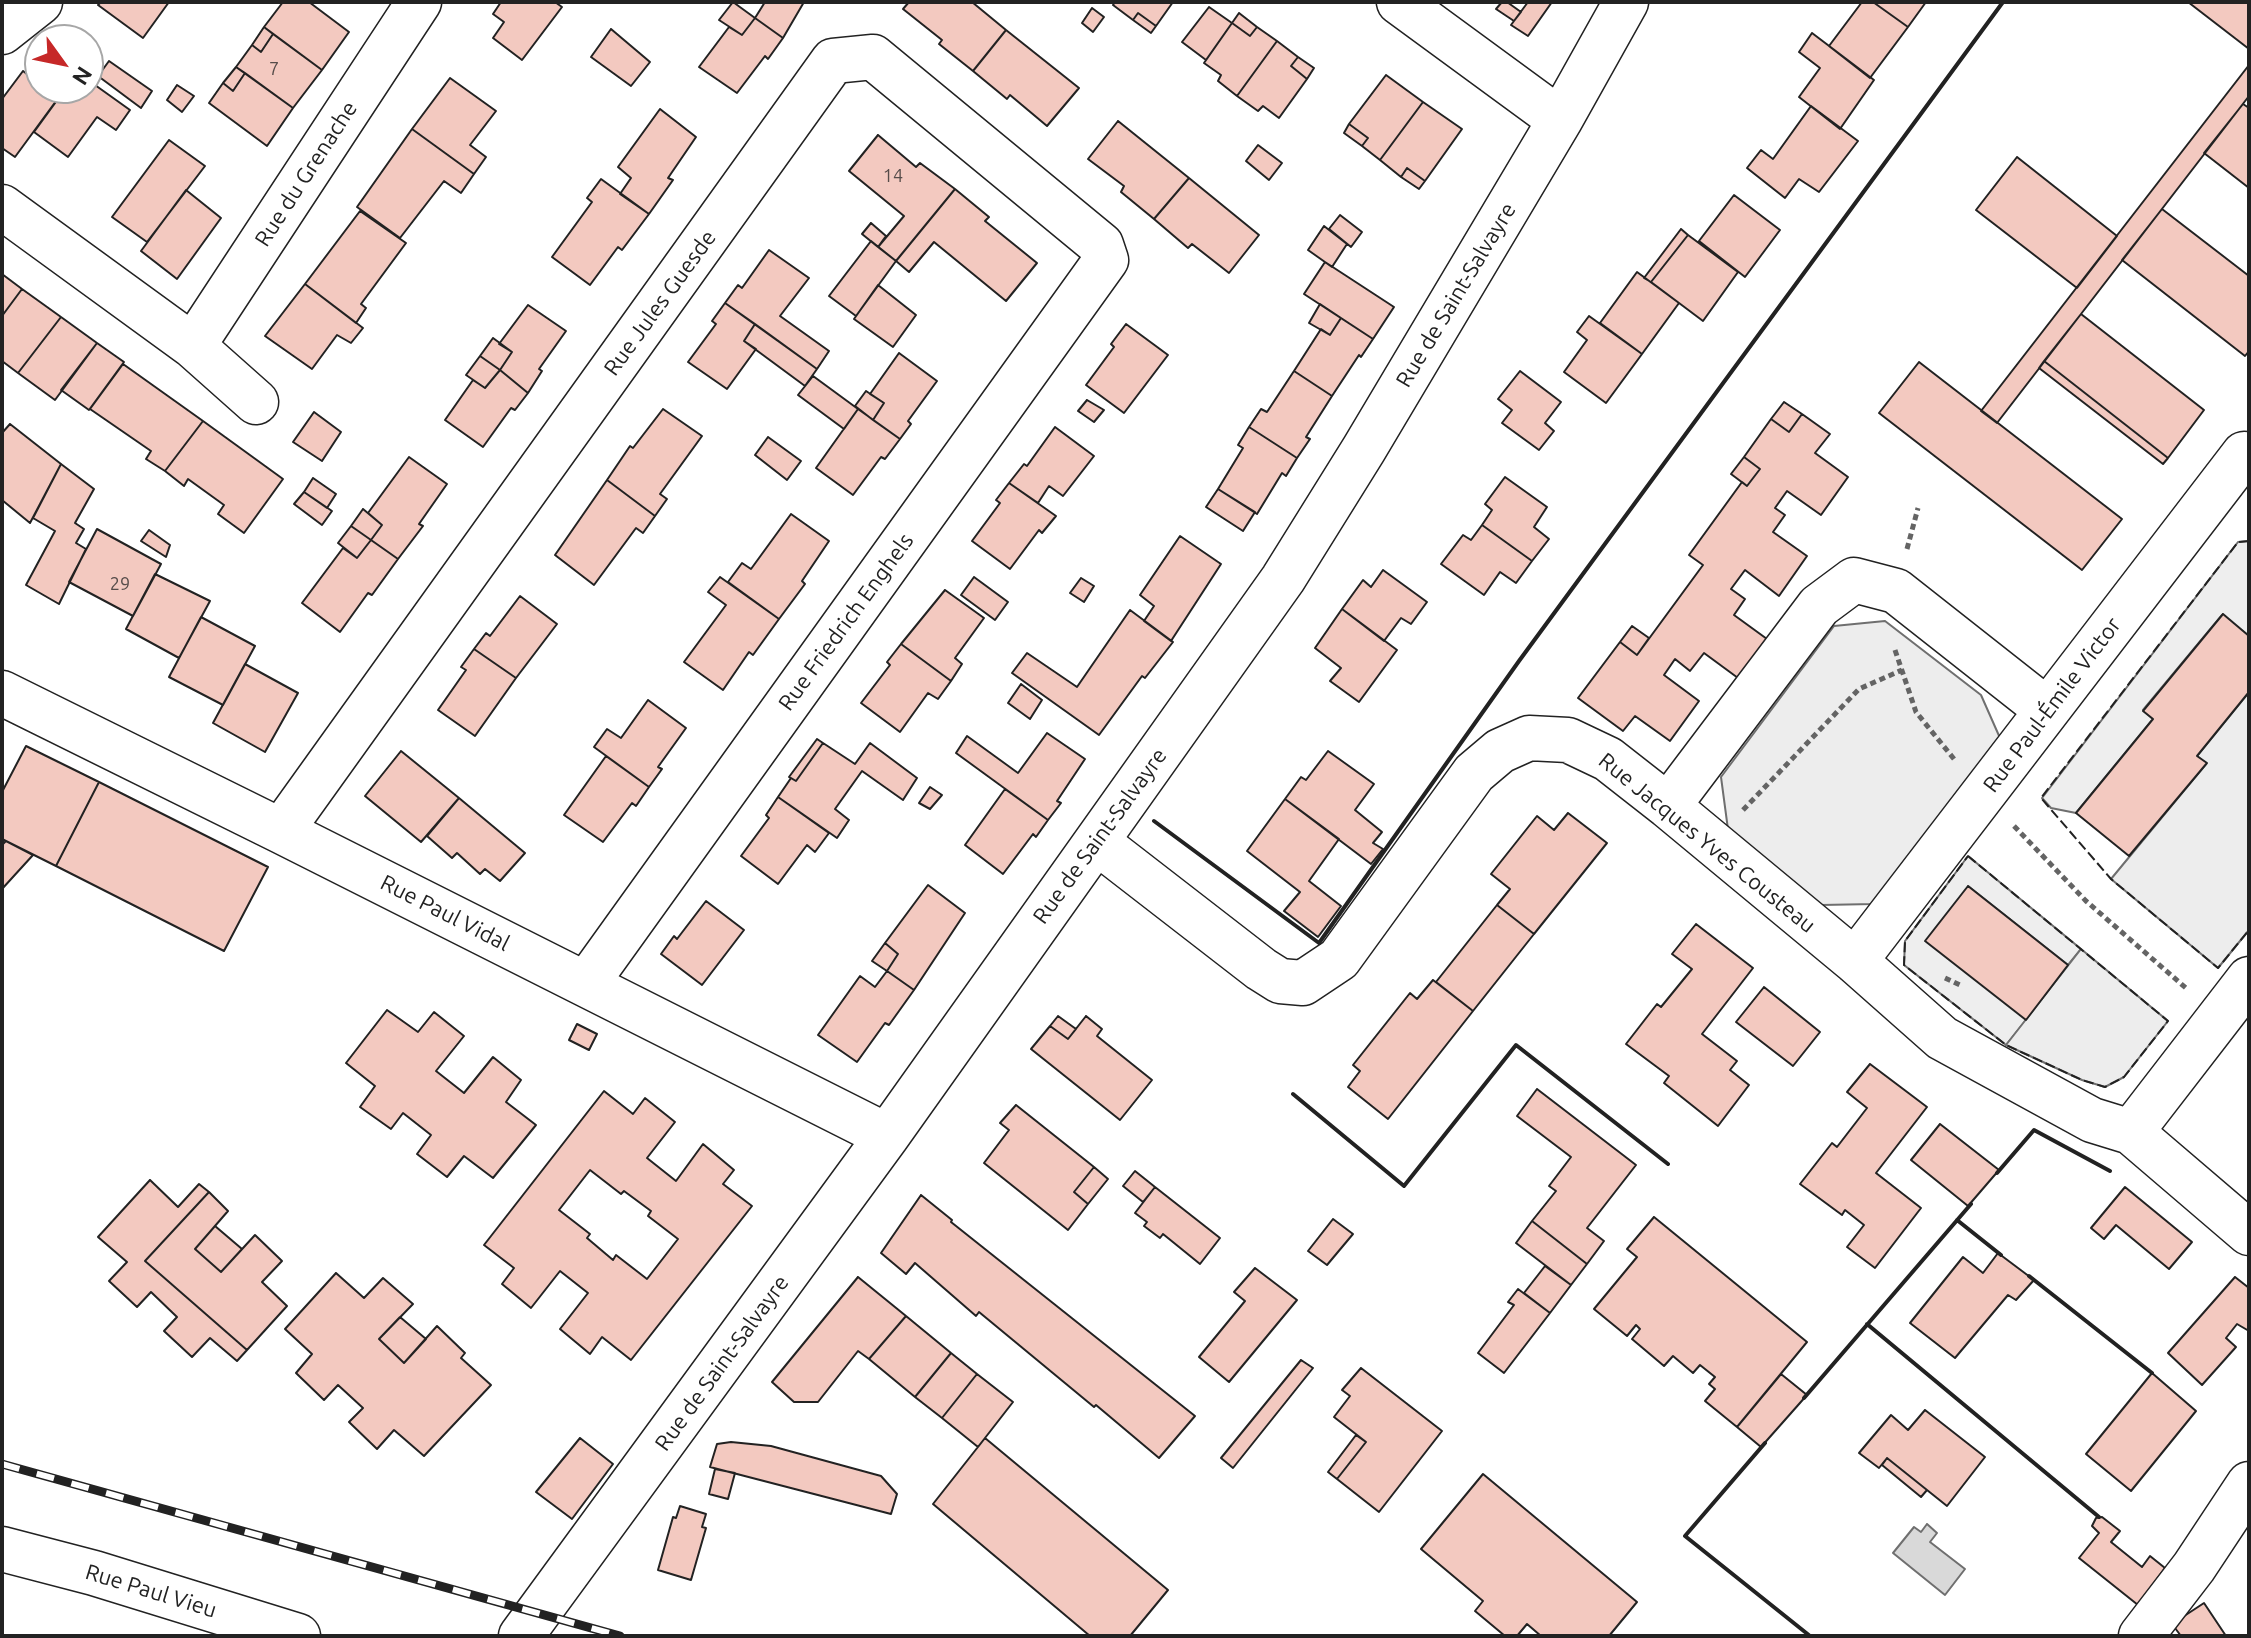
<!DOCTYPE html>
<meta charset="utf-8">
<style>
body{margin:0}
#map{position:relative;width:2251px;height:1638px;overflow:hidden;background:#fff;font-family:Ubuntu,sans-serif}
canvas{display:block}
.frame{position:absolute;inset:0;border:4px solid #222;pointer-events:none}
.north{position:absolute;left:24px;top:24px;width:80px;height:80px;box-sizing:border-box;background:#fff;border:2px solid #a7a7a7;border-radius:50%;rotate:123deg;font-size:22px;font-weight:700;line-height:32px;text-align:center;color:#222}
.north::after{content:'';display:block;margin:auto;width:28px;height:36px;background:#c62828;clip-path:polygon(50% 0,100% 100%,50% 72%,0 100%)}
</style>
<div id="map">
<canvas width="2251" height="1638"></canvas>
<div class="frame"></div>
<div class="north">N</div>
</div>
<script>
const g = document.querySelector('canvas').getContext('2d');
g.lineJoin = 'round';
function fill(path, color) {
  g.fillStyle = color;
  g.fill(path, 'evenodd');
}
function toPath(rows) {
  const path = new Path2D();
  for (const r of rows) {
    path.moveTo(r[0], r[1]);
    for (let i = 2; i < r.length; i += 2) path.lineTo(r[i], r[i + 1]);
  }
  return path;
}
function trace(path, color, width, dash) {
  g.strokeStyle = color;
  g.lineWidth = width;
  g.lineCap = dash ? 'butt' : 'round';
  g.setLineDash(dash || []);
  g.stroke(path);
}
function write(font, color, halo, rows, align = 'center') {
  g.font = font + ' Ubuntu,sans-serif';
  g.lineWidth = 6;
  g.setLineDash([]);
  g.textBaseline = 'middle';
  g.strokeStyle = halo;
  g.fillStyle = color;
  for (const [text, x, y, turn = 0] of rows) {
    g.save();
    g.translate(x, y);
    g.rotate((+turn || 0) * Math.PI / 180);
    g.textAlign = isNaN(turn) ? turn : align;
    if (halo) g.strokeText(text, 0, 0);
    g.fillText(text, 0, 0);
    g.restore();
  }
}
const green = toPath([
 [2249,541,2249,636,2222,615,2143,710,2153,719,2076,813,2051,808,2042,798,2238,542,2249,541],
 [1968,856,2081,949,2068,965,1968,886,2026,1020,2006,1045,1904,965,1905,941,1968,856]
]);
fill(green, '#eee');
trace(green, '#6f6f6f', 2);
const parking = toPath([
 [1885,621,1981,695,2000,738,1874,904,1821,905,1729,837,1721,777,1834,626,1885,621],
 [2249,692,2249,930,2218,968,2111,879,2206,764,2197,756,2249,692],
 [2081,949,2168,1021,2124,1077,2105,1087,2082,1080,2006,1045,2081,949]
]);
fill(parking, '#ededed');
trace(parking, '#6f6f6f', 2);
const water = toPath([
 [1927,1524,1937,1533,1930,1542,1965,1569,1945,1595,1893,1553,1914,1527,1921,1532,1927,1524]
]);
fill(water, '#d9d9d9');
trace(water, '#6f6f6f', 2);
const building = toPath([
 [101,2,169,2,143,38,98,5,101,2],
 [283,2,309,2,349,32,322,70,264,27,283,2],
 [501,2,555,2,562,7,522,60,493,38,504,22,493,14,501,2],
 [733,2,755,18,742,35,719,20,733,2],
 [765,2,804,2,783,38,755,18,765,2],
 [909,2,972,2,1006,30,973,71,939,44,942,40,903,9,909,2],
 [1115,2,1173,2,1156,26,1138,13,1133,20,1113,5,1115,2],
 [1502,2,1507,2,1521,12,1514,21,1496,9,1502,2],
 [1528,2,1552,2,1528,36,1511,25,1528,2],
 [1862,2,1873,2,1908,27,1870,78,1829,46,1862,2],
 [1873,2,1926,2,1908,27,1873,2],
 [2188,2,2249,2,2249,49,2188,2],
 [1209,7,1232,23,1206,60,1182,42,1209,7],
 [1092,8,1104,17,1093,32,1082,23,1092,8],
 [1138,13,1156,26,1151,33,1133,20,1138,13],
 [1239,13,1257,27,1250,36,1232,23,1239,13],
 [755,18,783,38,768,59,765,56,737,93,699,67,729,27,742,35,755,18],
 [1232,23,1250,36,1257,27,1277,41,1237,96,1218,81,1221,75,1204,63,1232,23],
 [264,27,273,34,261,52,252,45,264,27],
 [611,29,650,62,631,86,591,57,611,29],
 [1006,30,1079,88,1047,126,1010,95,1007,99,973,71,1006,30],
 [1812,33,1874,80,1840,129,1799,97,1820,68,1799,52,1812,33],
 [273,34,322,70,293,108,236,67,252,45,261,52,273,34],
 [1277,41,1298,57,1291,66,1307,79,1279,118,1263,106,1258,111,1237,96,1277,41],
 [1298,57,1314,68,1307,79,1291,66,1298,57],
 [109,61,152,91,141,108,98,76,109,61],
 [2249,65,2249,96,1997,423,1981,411,2249,65],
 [236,67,245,73,233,91,223,83,236,67],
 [23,71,40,84,40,88,46,88,59,97,15,157,2,148,2,99,23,71],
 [245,73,293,108,267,146,209,103,223,83,233,91,245,73],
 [1386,75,1423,102,1380,160,1362,146,1368,138,1349,124,1386,75],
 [450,78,496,111,470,145,486,157,474,174,412,129,450,78],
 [88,80,130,110,116,130,97,117,68,157,34,132,66,88,88,88,88,80],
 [177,85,194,96,182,112,167,100,177,85],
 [1423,102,1462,129,1425,181,1407,168,1401,177,1380,160,1423,102],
 [2243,104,2249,108,2249,188,2204,153,2243,104],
 [1811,106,1858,141,1819,192,1799,179,1785,198,1747,168,1761,150,1773,159,1811,106],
 [660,109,696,137,668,178,673,180,649,214,620,194,631,178,618,167,660,109],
 [1118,121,1189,178,1154,219,1121,192,1124,186,1088,159,1118,121],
 [1349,124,1368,138,1362,146,1344,133,1349,124],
 [412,129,474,174,461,193,444,181,400,238,357,207,412,129],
 [878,135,916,167,920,163,955,189,896,261,878,247,904,216,849,171,878,135],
 [169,140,205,166,147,242,112,217,169,140],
 [1258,145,1282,163,1269,180,1246,161,1258,145],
 [2017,157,2117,236,2077,288,1976,210,2017,157],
 [1407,168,1425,181,1419,189,1401,177,1407,168],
 [1189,178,1259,235,1229,273,1192,244,1188,248,1154,219,1189,178],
 [601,179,649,214,622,250,618,247,590,285,552,257,592,202,587,198,601,179],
 [955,189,989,217,985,221,1037,263,1006,301,934,242,909,272,896,261,955,189],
 [186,190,221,218,177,279,141,251,186,190],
 [1734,195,1780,230,1745,277,1699,241,1734,195],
 [2162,209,2249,276,2249,351,2245,356,2122,260,2162,209],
 [360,211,406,243,361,304,366,308,356,323,305,284,360,211],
 [1340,215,1362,232,1351,247,1329,229,1340,215],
 [871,223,886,236,878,247,862,234,871,223],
 [1324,226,1347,244,1332,267,1308,250,1324,226],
 [1681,229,1688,235,1651,282,1644,278,1681,229],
 [1688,235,1738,272,1703,321,1651,282,1688,235],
 [871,241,896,261,856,316,829,296,871,241],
 [769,250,809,278,780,316,829,351,817,369,725,303,738,285,742,288,769,250],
 [1325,262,1394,307,1373,339,1304,294,1325,262],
 [1637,272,1679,303,1642,354,1600,323,1637,272],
 [2,274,22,289,2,316,2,274],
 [305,284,363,328,351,343,337,335,312,369,265,336,305,284],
 [878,285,916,315,893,347,854,319,878,285],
 [22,289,61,317,18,373,2,361,2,316,22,289],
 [725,303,755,324,744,341,756,349,727,389,688,362,716,324,712,321,725,303],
 [1320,304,1341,318,1330,335,1309,323,1320,304],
 [528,305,566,331,539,369,542,371,528,393,500,370,512,352,499,344,528,305],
 [2081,314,2204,410,2168,458,2044,361,2081,314],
 [1589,316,1642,354,1606,403,1564,372,1587,340,1577,332,1589,316],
 [61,317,97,343,55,400,18,373,61,317],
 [1341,318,1373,339,1361,357,1359,355,1332,396,1294,371,1321,329,1330,335,1341,318],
 [755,324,817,369,805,386,744,341,755,324],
 [1126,324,1168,355,1124,413,1086,385,1114,347,1111,344,1126,324],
 [493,338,512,352,500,370,480,356,493,338],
 [97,343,124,362,89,410,61,390,97,343],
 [899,353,937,381,908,421,911,424,900,439,873,420,884,403,870,394,899,353],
 [480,356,500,370,485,388,466,375,480,356],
 [2044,361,2168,458,2163,464,2039,368,2044,361],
 [1919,362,2122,519,2082,570,1879,413,1919,362],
 [123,364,203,421,165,471,146,459,151,451,90,409,123,364],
 [500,370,528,393,515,410,511,408,483,447,445,420,473,380,485,388,500,370],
 [1294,371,1332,396,1306,437,1310,439,1297,458,1249,427,1261,409,1267,412,1294,371],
 [1520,371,1561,402,1545,423,1554,431,1539,450,1502,423,1512,410,1498,399,1520,371],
 [813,376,858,409,844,429,798,395,813,376],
 [866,391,884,403,873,420,855,406,866,391],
 [1087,400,1104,410,1094,422,1078,411,1087,400],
 [1784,402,1802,414,1789,432,1771,419,1784,402],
 [663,409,702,436,660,494,667,499,655,516,607,480,630,446,633,448,663,409],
 [858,409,900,439,885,459,881,457,853,495,816,468,858,409],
 [314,412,341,432,322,461,293,442,314,412],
 [1802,414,1830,434,1815,453,1848,477,1821,515,1787,491,1775,508,1785,515,1773,532,1807,556,1779,596,1745,570,1731,589,1745,599,1734,615,1767,639,1738,678,1704,653,1690,671,1675,659,1664,675,1699,701,1670,741,1635,716,1623,731,1578,698,1620,642,1637,655,1703,565,1689,555,1742,482,1747,486,1760,469,1744,457,1771,419,1789,432,1802,414],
 [203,421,283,479,244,533,218,514,224,505,188,479,184,486,165,471,203,421],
 [10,424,61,464,30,523,2,500,2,433,10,424],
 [1055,427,1094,456,1063,496,1049,486,1038,503,1009,483,1024,464,1027,466,1055,427],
 [1249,427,1297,458,1286,476,1282,473,1257,514,1218,489,1243,448,1238,445,1249,427],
 [768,437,801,461,787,480,755,455,768,437],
 [409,457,447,484,419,524,423,526,398,559,371,540,382,525,368,513,409,457],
 [1744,457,1760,469,1747,486,1731,474,1744,457],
 [61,464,94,489,75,523,84,529,76,543,86,549,59,604,26,585,55,531,33,518,61,464],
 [1505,477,1547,507,1534,527,1549,539,1532,561,1482,525,1492,510,1485,504,1505,477],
 [313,478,336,494,327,508,304,492,313,478],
 [607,480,655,516,643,533,636,528,594,585,555,555,607,480],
 [1009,483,1056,516,1042,533,1039,530,1010,569,972,541,1000,503,996,500,1009,483],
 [1218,489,1255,512,1243,531,1206,507,1218,489],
 [304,492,332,511,322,525,294,504,304,492],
 [363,509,382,525,371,540,351,526,363,509],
 [791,514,829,541,802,581,805,584,779,619,728,582,742,563,751,569,791,514],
 [1482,525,1532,561,1516,583,1500,572,1484,595,1441,564,1463,535,1471,540,1482,525],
 [351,526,371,540,357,558,338,543,351,526],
 [97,529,161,564,133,616,69,582,97,529],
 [149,530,170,545,166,557,141,541,149,530],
 [1180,536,1221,564,1171,641,1144,621,1154,606,1140,595,1180,536],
 [371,540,398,559,372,595,368,593,340,632,302,603,343,548,357,558,371,540],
 [1383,570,1427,602,1411,624,1401,618,1384,641,1342,609,1363,580,1371,587,1383,570],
 [155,574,210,601,179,658,126,629,155,574],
 [720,577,779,619,753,655,749,652,723,690,684,662,726,605,708,592,720,577],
 [974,577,1008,602,995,620,961,595,974,577],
 [1081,578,1094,586,1084,602,1070,593,1081,578],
 [945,590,984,618,955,658,962,664,951,681,901,644,945,590],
 [520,596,557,624,516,678,474,649,486,633,490,636,520,596],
 [1342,609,1397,650,1359,702,1330,681,1341,668,1315,648,1342,609],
 [1130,610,1173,642,1145,678,1142,676,1099,735,1012,673,1027,653,1077,687,1130,610],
 [2223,614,2249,636,2249,692,2197,756,2207,763,2129,856,2076,813,2153,719,2143,711,2223,614],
 [201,617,255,646,223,705,169,677,201,617],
 [1632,626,1649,638,1637,655,1620,642,1632,626],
 [901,644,951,681,938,699,928,693,900,732,861,703,890,665,887,662,901,644],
 [474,649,516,678,475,736,438,710,466,670,461,667,474,649],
 [245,664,298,693,265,752,213,723,245,664],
 [1021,684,1042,700,1030,719,1008,703,1021,684],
 [648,700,686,728,658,767,662,769,649,787,594,747,607,729,621,738,648,700],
 [1047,733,1085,759,1057,801,1061,803,1048,820,956,753,967,736,1018,773,1047,733],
 [817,739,823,743,796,781,789,777,817,739],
 [823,743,855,764,870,743,917,778,903,800,862,771,835,809,849,820,837,838,778,797,791,778,796,781,823,743],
 [26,746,99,782,56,866,2,839,2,792,26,746],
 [401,751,459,798,421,842,365,796,401,751],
 [1328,751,1374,784,1355,810,1382,832,1373,843,1383,849,1371,864,1285,799,1301,777,1306,780,1328,751],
 [606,756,649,787,636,806,632,803,603,842,564,815,606,756],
 [99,782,268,867,224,951,56,866,99,782],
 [930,787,942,795,930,809,919,803,930,787],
 [1005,789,1048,820,1036,837,1033,834,1003,874,965,845,1005,789],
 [778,797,829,833,815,852,807,845,778,884,741,856,769,818,766,815,778,797],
 [459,798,525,853,500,881,485,869,480,874,457,853,452,858,427,836,459,798],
 [1285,799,1339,839,1309,881,1341,906,1318,937,1284,911,1300,892,1247,851,1285,799],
 [1568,813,1607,843,1534,934,1497,905,1510,889,1491,874,1537,816,1554,830,1568,813],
 [6,841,33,855,2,889,2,845,6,841],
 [928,885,965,913,914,990,887,971,898,954,885,943,928,885],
 [1968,886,2068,965,2026,1020,1925,941,1968,886],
 [706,901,744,930,702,985,661,954,674,936,677,939,706,901],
 [1497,905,1534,934,1473,1011,1436,982,1497,905],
 [1696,924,1753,968,1702,1034,1737,1061,1730,1070,1749,1085,1718,1126,1664,1083,1669,1076,1626,1044,1657,1004,1661,1007,1692,969,1672,954,1696,924],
 [885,943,898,954,887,971,872,961,885,943],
 [887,971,914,990,889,1025,885,1023,857,1062,818,1035,860,976,875,987,887,971],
 [1433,980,1473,1011,1388,1119,1348,1087,1360,1071,1353,1065,1410,993,1417,999,1433,980],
 [1764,987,1820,1032,1793,1066,1736,1022,1764,987],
 [387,1010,418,1032,434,1012,464,1036,436,1071,464,1093,493,1057,521,1080,506,1102,536,1125,493,1178,464,1156,447,1177,417,1154,431,1135,403,1113,391,1129,360,1107,375,1086,346,1063,387,1010],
 [1058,1016,1076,1029,1068,1039,1050,1026,1058,1016],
 [1086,1016,1102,1029,1097,1036,1152,1080,1120,1120,1031,1049,1050,1026,1068,1039,1086,1016],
 [577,1024,597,1034,589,1050,569,1040,577,1024],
 [1870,1064,1927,1107,1876,1173,1921,1208,1875,1268,1847,1247,1864,1225,1845,1210,1842,1215,1800,1184,1832,1143,1837,1147,1867,1108,1847,1092,1870,1064],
 [1537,1089,1636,1165,1587,1228,1604,1241,1587,1264,1532,1221,1556,1191,1549,1186,1571,1157,1517,1116,1537,1089],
 [604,1091,633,1114,645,1098,675,1122,647,1158,676,1181,703,1144,734,1170,723,1184,752,1206,631,1360,602,1337,590,1354,560,1329,588,1293,560,1271,531,1308,502,1284,514,1268,484,1245,604,1091],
 [590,1170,621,1194,624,1191,651,1211,648,1216,678,1239,647,1279,616,1255,613,1260,587,1238,590,1234,559,1210,590,1170],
 [1016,1105,1094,1167,1074,1192,1088,1204,1068,1230,984,1163,1009,1130,1000,1123,1016,1105],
 [1940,1124,1999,1170,1968,1206,1911,1160,1940,1124],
 [1094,1167,1108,1179,1088,1204,1074,1192,1094,1167],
 [1135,1171,1155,1187,1143,1202,1123,1186,1135,1171],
 [150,1180,178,1207,199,1184,209,1192,145,1261,247,1350,237,1361,210,1338,192,1357,164,1331,177,1317,151,1292,137,1307,109,1281,127,1262,98,1237,150,1180],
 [1155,1187,1220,1238,1200,1264,1163,1234,1160,1238,1144,1226,1147,1222,1135,1213,1155,1187],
 [2125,1187,2192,1242,2169,1269,2116,1225,2104,1239,2091,1228,2125,1187],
 [209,1192,228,1211,195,1249,221,1272,255,1235,282,1261,262,1282,287,1306,247,1350,145,1261,209,1192],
 [921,1195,952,1220,951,1222,1195,1416,1159,1458,1096,1405,1094,1407,979,1312,976,1316,915,1263,906,1274,881,1253,921,1195],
 [1654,1217,1807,1342,1737,1427,1705,1401,1715,1389,1709,1384,1715,1377,1700,1365,1693,1373,1673,1356,1664,1366,1632,1339,1640,1329,1636,1325,1627,1336,1594,1309,1637,1257,1627,1249,1654,1217],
 [1333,1219,1353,1234,1327,1265,1308,1251,1333,1219],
 [1532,1221,1587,1264,1571,1285,1516,1243,1532,1221],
 [215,1226,242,1249,221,1272,195,1249,215,1226],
 [1998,1253,2034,1280,2016,1300,2008,1295,1955,1358,1910,1323,1963,1257,1983,1273,1998,1253],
 [1545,1266,1571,1285,1550,1313,1524,1293,1545,1266],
 [1255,1268,1297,1300,1229,1382,1199,1357,1245,1301,1234,1292,1255,1268],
 [336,1273,364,1298,383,1278,413,1304,379,1339,404,1363,437,1326,465,1353,461,1358,491,1385,424,1456,394,1430,377,1449,349,1422,363,1408,338,1385,324,1400,296,1373,312,1354,285,1329,336,1273],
 [858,1277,906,1316,869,1359,858,1351,818,1402,794,1402,772,1382,858,1277],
 [2235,1277,2249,1288,2249,1331,2237,1324,2226,1338,2236,1347,2202,1385,2168,1353,2235,1277],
 [1518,1289,1550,1313,1504,1373,1478,1353,1514,1305,1508,1302,1518,1289],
 [906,1316,951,1353,915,1397,869,1359,906,1316],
 [400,1317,426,1339,404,1363,379,1339,400,1317],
 [951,1353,977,1374,942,1418,915,1397,951,1353],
 [1301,1360,1313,1368,1233,1468,1221,1458,1301,1360],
 [1361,1368,1442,1431,1379,1512,1337,1479,1366,1442,1334,1417,1350,1396,1342,1390,1361,1368],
 [2152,1373,2196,1411,2131,1491,2086,1454,2152,1373],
 [977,1374,1013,1402,978,1447,942,1418,977,1374],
 [1781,1374,1807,1395,1761,1447,1737,1427,1781,1374],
 [1925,1410,1985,1457,1947,1506,1887,1458,1879,1468,1859,1453,1891,1415,1908,1430,1925,1410],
 [1356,1435,1366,1442,1337,1479,1328,1472,1356,1435],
 [580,1438,613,1464,572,1519,536,1492,580,1438],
 [985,1438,1168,1590,1130,1636,1090,1636,933,1504,985,1438],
 [731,1442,771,1446,881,1476,897,1494,891,1514,710,1467,717,1444,731,1442],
 [1887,1458,1927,1490,1921,1497,1882,1465,1887,1458],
 [715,1469,735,1473,728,1499,709,1494,715,1469],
 [1483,1474,1637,1602,1609,1636,1541,1636,1527,1624,1517,1636,1505,1636,1475,1611,1483,1601,1421,1549,1483,1474],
 [680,1506,706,1514,702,1527,706,1528,691,1580,658,1570,673,1517,676,1518,680,1506],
 [2102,1517,2120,1531,2111,1542,2142,1567,2150,1556,2165,1568,2138,1605,2079,1558,2099,1533,2092,1526,2096,1518,2102,1517],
 [2204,1603,2226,1636,2181,1636,2172,1624,2204,1603]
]);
fill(building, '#f3c9c0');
trace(building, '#222', 2);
const minor = toPath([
 [1399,2,1560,120],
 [2,32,40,2],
 [2,207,193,346,256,402],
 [193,346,419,2],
 [2,693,281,831,887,1136],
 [1668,806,1819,606,1854,580,1896,591,2047,710],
 [281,831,833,61,873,57,1101,245,1106,260,586,984],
 [1097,842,1261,969,1280,981,1303,983,1339,959,1474,773,1500,751,1529,738,1568,740,1608,759,1668,806,1855,961,1942,1038,2092,1120,2131,1132],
 [1855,961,2244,454,2249,457],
 [2249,979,2131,1132,2249,1233],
 [2,1549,94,1573,298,1636],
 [521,1636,887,1136,1283,579,1364,449,1560,120,1626,2],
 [2141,1636,2194,1567,2249,1484]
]);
trace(minor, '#222', 47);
trace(toPath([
 [1907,549,1918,508],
 [1895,650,1916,712,1954,759],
 [1743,810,1859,689,1902,670],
 [2014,826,2086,901,2187,989],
 [1945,978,1960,985]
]), '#646464', 5, [6, 4]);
trace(minor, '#fff', 44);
const rail = toPath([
 [2,1464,620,1636]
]);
trace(rail, '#222', 9);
trace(rail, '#fff', 6, [18]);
trace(toPath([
 [2249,541,2238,542,2041,798,2111,879,2218,968,2249,930],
 [1968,856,2168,1021,2124,1077,2105,1087,2082,1080,2006,1045,1904,965,1905,941,1968,856]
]), '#222', 2, [10, 4]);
trace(toPath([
 [1154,821,1319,943,1519,661,2003,2],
 [1293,1094,1404,1186,1516,1045,1668,1164],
 [1997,1173,2034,1130,2110,1171],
 [1957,1220,2001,1255],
 [2029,1276,2152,1373],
 [1867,1324,2099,1517],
 [1804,1398,1971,1204],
 [1765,1443,1685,1536,1810,1636]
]), '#222', 4);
write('18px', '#564c4a', null, [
 ["7",274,69],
 ["14",893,176],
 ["29",120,584]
]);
write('22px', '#222', '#fff', [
 ["Rue du Grenache",306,174,-57],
 ["Rue de Saint-Salvayre",1456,295,-59],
 ["Rue Jules Guesde",660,303,-54],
 ["Rue Friedrich Enghels",846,622,-54],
 ["Rue Paul-Émile Victor",2052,705,-53],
 ["Rue de Saint-Salvayre",1100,836,-54],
 ["Rue Jacques Yves Cousteau",1707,843,39],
 ["Rue Paul Vidal",445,913,27],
 ["Rue de Saint-Salvayre",722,1363,-54],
 ["Rue Paul Vieu",151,1591,17]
]);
</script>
